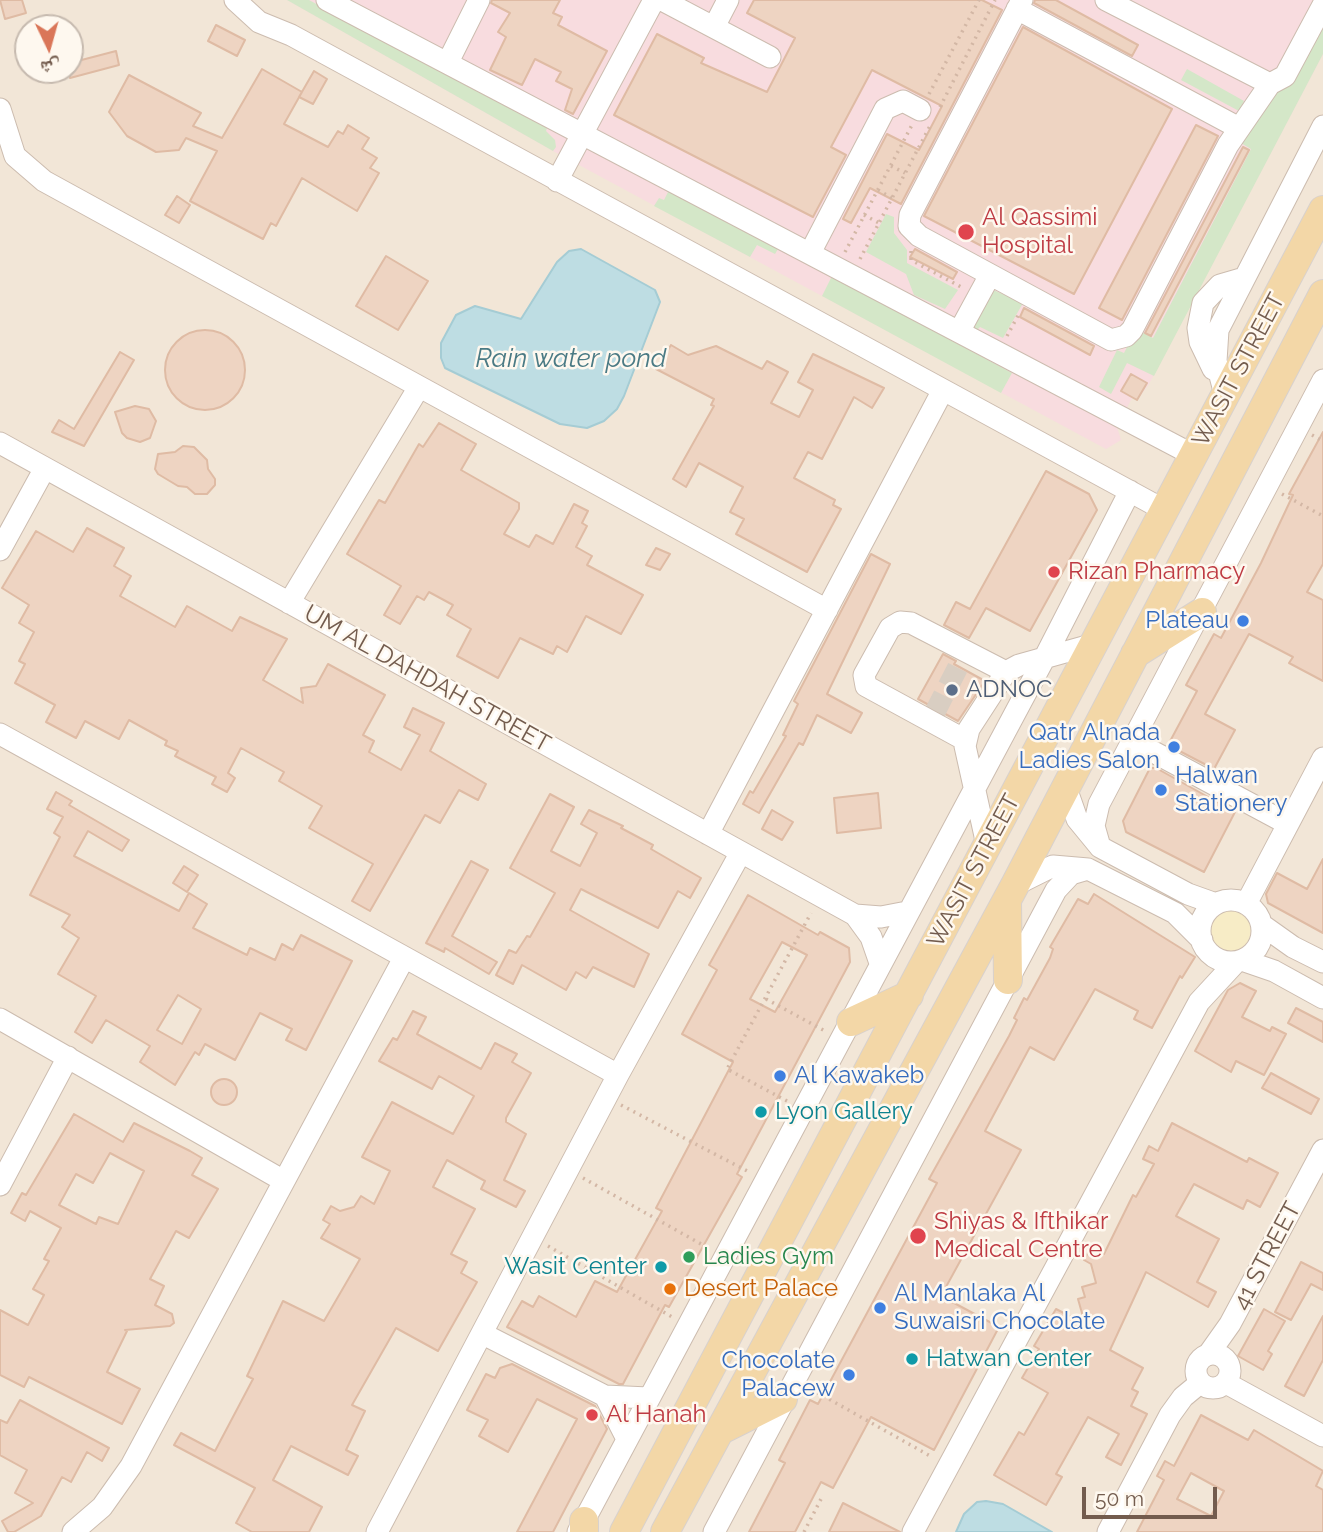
<!DOCTYPE html>
<meta charset="utf-8">
<style>
body{margin:0}
#map{position:relative;width:1323px;height:1532px;overflow:hidden;background:#fbf4e8;font-family:Raleway,"Noto Naskh Arabic",sans-serif}
canvas{display:block}
.north{position:absolute;left:14px;top:14px;width:70px;height:70px;box-sizing:border-box;background:#fef8ef;border:2px solid #c6baaf;border-radius:50%;rotate:175deg;font-size:19px;font-weight:700;line-height:28px;text-align:center;color:#735c4e}
.north::after{content:'';display:block;margin:auto;width:24px;height:32px;background:#da7658;clip-path:polygon(50% 0,100% 100%,50% 72%,0 100%)}
.scale{position:absolute;left:1082px;top:1487px;width:135px;height:32px;box-sizing:border-box;border:4px solid #735c4e;border-top:0;padding-left:9px;font-size:21px;line-height:24px;white-space:nowrap;color:#735c4e;-webkit-text-stroke:5px #fef8ef;paint-order:stroke}
</style>
<div id="map">
<canvas width="1323" height="1532"></canvas>
<div class="north">ش</div>
<div class="scale">50 m</div>
</div>
<script>
const g = document.querySelector('canvas').getContext('2d');
g.lineJoin = 'round';
function fill(path, color) {
  g.fillStyle = color;
  g.fill(path, 'evenodd');
}
function toPath(rows) {
  const path = new Path2D();
  for (const r of rows) {
    if (r.length === 3) {
      path.moveTo(r[0] + r[2], r[1]);
      path.arc(r[0], r[1], r[2], 0, 2 * Math.PI);
      continue;
    }
    path.moveTo(r[0], r[1]);
    for (let i = 2; i < r.length; i += 2) path.lineTo(r[i], r[i + 1]);
  }
  return path;
}
function trace(path, color, width, dash) {
  g.strokeStyle = color;
  g.lineWidth = width;
  g.lineCap = dash ? 'butt' : 'round';
  g.setLineDash(dash || []);
  g.stroke(path);
}
function write(font, color, halo, rows, align = 'center') {
  g.font = font + ' Raleway,sans-serif';
  g.lineWidth = 5;
  g.setLineDash([]);
  g.textBaseline = 'middle';
  g.strokeStyle = halo;
  g.fillStyle = color;
  for (const [text, x, y, turn = 0] of rows) {
    g.save();
    g.translate(x, y);
    g.rotate((+turn || 0) * Math.PI / 180);
    g.textAlign = isNaN(turn) ? turn : align;
    if (halo) g.strokeText(text, 0, 0);
    g.fillText(text, 0, 0);
    g.restore();
  }
}
fill(toPath([
 [0,0,1323,0,1323,1532,0,1532],
 [28,28,70,28,70,70,28,70]
]), '#f2e6d7');
fill(toPath([
 [287,0,1323,0,1323,54,1149,384,1137,400,1132,398,1117,427,1121,440,1106,449,553,151]
]), '#f8dcdf');
fill(toPath([
 [287,0,309,0,547,128,546,131,555,140,556,147,553,151],
 [1323,26,1323,54,1154,376,1127,363,1111,394,1099,387,1117,350,1124,353,1136,329,1153,338,1251,149,1241,143],
 [1187,69,1244,101,1239,111,1181,80],
 [669,190,778,249,775,254,757,245,750,257,654,206,659,198,664,200],
 [886,214,894,217,894,233,907,250,907,263,958,290,945,309,914,295,906,274,866,252],
 [832,276,1012,373,1001,393,822,296],
 [991,289,1023,303,1003,338,980,327,977,330,973,328]
]), '#d4e7c8');
fill(toPath([
 [1229,930,22]
]), '#f7ecc6');
const water = toPath([
 [581,249,655,290,660,302,624,396,617,409,604,421,587,428,560,424,445,368,441,358,441,343,456,315,475,306,521,319,557,262,569,251,581,249],
 [986,1501,1003,1504,1052,1532,956,1532,964,1514,977,1502,986,1501]
]);
fill(water, '#bedde3');
trace(water, '#a5ccd4', 2);
const building = toPath([
 [0,0,22,0,26,13,5,19,0,0],
 [492,0,560,0,553,13,562,17,558,25,607,51,573,114,565,110,572,89,556,81,561,72,535,59,522,85,490,70,506,37,498,32,510,13,491,3,492,0],
 [754,0,982,0,1002,10,901,204,870,188,851,223,843,219,887,134,919,150,942,106,872,70,831,147,846,155,813,217,614,115,657,34,704,58,701,63,767,92,795,38,747,13,754,0],
 [1035,0,1056,0,1138,45,1132,56,1034,3,1035,0],
 [216,25,245,40,237,56,208,41,216,25],
 [1023,27,1172,109,1074,294,924,216,1023,27],
 [116,51,119,65,70,78,70,63,116,51],
 [262,69,302,92,284,124,328,147,338,131,343,134,348,125,369,138,362,149,377,158,370,168,379,173,357,211,302,178,276,226,271,223,263,239,190,201,217,151,186,138,179,150,156,152,127,136,109,112,129,75,201,113,193,126,222,138,262,69],
 [314,71,327,79,313,104,299,97,314,71],
 [1196,125,1218,136,1122,320,1099,308,1196,125],
 [1243,147,1249,150,1151,336,1145,333,1243,147],
 [177,196,190,205,179,223,165,215,177,196],
 [915,249,957,272,953,279,910,257,915,249],
 [386,256,428,281,398,330,356,306,386,256],
 [1024,308,1094,346,1090,355,1020,317,1024,308],
 [205,370,40],
 [671,345,688,355,716,346,762,369,767,361,788,372,771,403,799,417,813,390,798,382,813,354,884,388,872,408,854,397,822,459,808,452,794,478,835,500,833,505,841,509,807,572,736,534,744,519,730,512,743,487,699,463,686,487,673,479,714,406,711,405,714,399,656,369,671,345],
 [120,352,134,360,84,446,52,432,59,420,74,429,120,352],
 [1131,374,1147,383,1137,400,1121,391,1131,374],
 [135,406,149,409,156,421,150,438,140,442,127,438,122,433,115,412,135,406],
 [439,423,476,444,461,470,519,503,519,509,504,534,529,547,536,535,553,544,574,504,588,511,582,523,587,526,576,547,592,556,587,565,643,595,621,634,586,616,567,652,557,646,553,654,520,638,498,678,457,656,471,629,447,615,453,605,429,592,424,600,417,596,400,624,384,615,401,586,347,554,379,500,385,503,419,444,423,447,439,423],
 [1323,432,1323,564,1307,592,1323,600,1323,681,1289,663,1293,657,1249,634,1205,714,1235,730,1214,769,1168,745,1197,691,1186,685,1214,634,1221,638,1261,563,1293,495,1289,494,1323,432],
 [183,446,194,447,207,460,208,469,215,479,215,485,207,494,195,494,187,487,178,486,158,474,155,469,158,454,175,452,183,446],
 [1046,471,1089,494,1097,510,1030,631,986,608,969,638,944,625,956,602,970,609,1046,471],
 [87,528,124,548,114,566,131,576,120,596,175,627,187,606,232,631,240,617,287,639,263,680,303,703,301,688,316,686,328,664,385,695,363,735,374,741,369,752,401,770,420,735,404,727,413,708,444,723,430,751,486,784,478,800,459,790,440,823,425,815,370,911,352,901,373,864,309,828,322,806,279,781,284,772,241,748,228,773,235,778,227,792,212,784,216,777,175,756,178,751,165,745,167,741,129,720,119,739,85,721,76,738,46,722,55,705,15,683,25,664,19,661,34,632,19,623,29,605,2,588,36,531,73,552,87,528],
 [656,548,670,554,660,570,646,565,656,548],
 [871,554,890,564,827,694,862,713,851,733,817,715,803,745,799,743,759,813,743,804,750,791,753,793,786,736,783,735,798,704,794,701,871,554],
 [943,654,956,661,954,664,985,681,958,721,918,699,943,654],
 [1150,768,1156,768,1235,812,1204,872,1126,832,1123,821,1150,768],
 [56,792,72,801,69,805,129,840,122,851,88,831,74,856,179,911,189,893,207,904,193,928,247,955,250,948,275,960,282,944,293,950,301,935,352,961,306,1050,286,1040,292,1029,260,1013,235,1060,205,1044,199,1055,195,1052,175,1085,140,1062,150,1046,106,1020,92,1043,75,1032,96,996,58,974,79,938,62,927,70,915,30,895,60,837,54,833,63,817,47,809,56,792],
 [178,995,201,1009,182,1044,157,1030,178,995],
 [878,793,881,828,837,833,834,798,878,793],
 [550,794,574,807,551,851,580,866,597,833,581,824,589,810,623,826,621,828,653,845,651,849,701,878,690,898,678,891,658,928,581,889,570,910,649,954,634,987,593,967,586,978,576,972,566,990,522,965,513,984,496,975,509,950,516,953,527,936,530,937,555,893,510,868,550,794],
 [772,810,793,822,782,840,762,829,772,810],
 [1323,859,1323,933,1268,903,1266,894,1277,873,1307,889,1323,859],
 [471,861,488,870,452,936,497,962,489,974,445,948,444,952,426,943,471,861],
 [184,866,198,875,187,892,173,883,184,866],
 [1094,894,1195,957,1182,978,1180,976,1152,1028,1134,1019,1138,1011,1095,989,1054,1060,1030,1047,985,1131,1021,1150,941,1296,999,1327,934,1450,871,1417,833,1488,821,1482,795,1532,749,1532,785,1463,779,1460,810,1400,818,1404,937,1183,929,1179,1009,1036,1017,1020,1014,1018,1024,998,1027,1000,1050,958,1053,949,1050,947,1078,899,1088,904,1094,894],
 [748,895,818,935,820,932,849,948,850,962,737,1174,742,1177,669,1307,665,1305,623,1384,619,1384,507,1327,522,1301,533,1307,539,1296,576,1317,595,1281,617,1292,662,1211,656,1208,733,1062,682,1034,717,970,709,965,748,895],
 [782,942,807,955,775,1012,750,999,782,942],
 [1240,983,1256,991,1242,1017,1270,1031,1272,1027,1286,1034,1264,1075,1236,1061,1231,1072,1195,1051,1228,990,1240,983],
 [1296,1008,1323,1022,1323,1042,1288,1023,1296,1008],
 [413,1011,426,1017,417,1034,481,1069,495,1043,517,1054,512,1062,531,1073,506,1118,506,1122,526,1134,504,1180,525,1191,516,1207,481,1189,485,1181,447,1160,433,1187,475,1209,451,1254,467,1262,461,1273,477,1282,438,1351,396,1328,352,1405,365,1411,346,1450,358,1456,348,1475,291,1446,273,1480,322,1507,309,1532,252,1532,236,1523,255,1488,174,1445,181,1433,215,1451,253,1379,247,1376,283,1301,324,1321,360,1259,321,1238,330,1224,323,1220,331,1206,340,1211,354,1207,361,1196,374,1204,390,1171,362,1157,392,1102,453,1134,474,1096,439,1076,432,1089,379,1061,393,1038,397,1040,413,1011],
 [1271,1073,1319,1099,1311,1114,1262,1088,1271,1073],
 [224,1092,13],
 [74,1114,123,1142,134,1123,190,1151,202,1158,192,1175,218,1189,189,1238,176,1231,150,1279,164,1286,155,1305,172,1314,174,1323,170,1326,125,1330,127,1331,107,1372,140,1389,122,1424,29,1377,24,1387,0,1375,0,1310,28,1325,44,1295,33,1289,49,1261,44,1259,61,1228,30,1211,25,1221,11,1213,22,1193,26,1195,74,1114],
 [110,1153,144,1171,118,1224,99,1217,96,1224,59,1205,76,1174,93,1183,110,1153],
 [1172,1123,1247,1162,1249,1158,1278,1173,1260,1207,1247,1200,1243,1209,1194,1184,1176,1216,1219,1239,1197,1282,1216,1292,1208,1307,1146,1272,1110,1350,1143,1368,1132,1389,1138,1392,1131,1406,1147,1414,1121,1465,1106,1457,1119,1434,1088,1417,1056,1474,1062,1477,1046,1505,994,1475,1019,1432,1024,1435,1048,1393,1022,1378,1039,1349,1034,1346,1056,1309,1085,1324,1078,1299,1085,1297,1082,1287,1096,1283,1091,1264,1084,1260,1091,1247,1104,1254,1133,1195,1136,1197,1154,1164,1143,1159,1149,1146,1158,1151,1172,1123],
 [1301,1262,1323,1273,1323,1290,1311,1284,1291,1320,1275,1312,1301,1262],
 [1264,1309,1285,1321,1268,1351,1272,1354,1263,1370,1238,1356,1264,1309],
 [1323,1316,1323,1360,1304,1396,1285,1386,1323,1316],
 [512,1364,595,1406,607,1429,553,1532,517,1532,577,1419,537,1399,508,1452,479,1436,488,1420,467,1410,486,1374,495,1378,500,1368,512,1364],
 [20,1400,109,1448,102,1461,87,1452,71,1482,62,1477,41,1516,14,1532,8,1532,2,1521,33,1503,15,1493,27,1470,0,1455,0,1420,7,1423,20,1400],
 [1201,1415,1248,1440,1254,1430,1323,1471,1316,1486,1323,1490,1323,1532,1137,1532,1164,1480,1157,1476,1165,1461,1174,1466,1201,1415],
 [1191,1473,1224,1491,1211,1516,1177,1499,1191,1473],
 [843,1503,900,1532,829,1532,843,1503]
]);
fill(building, '#eed4c2');
trace(building, '#dfbba4', 2);
trace(toPath([
 [934,714,958,667]
]), '#d9cec2', 21, [21, 10]);
const minor = toPath([
 [235,0,259,22,291,35,1166,511],
 [327,0,1195,456],
 [662,0,770,57],
 [1022,0,910,215,909,226,919,236,1111,340,1126,336,1132,330,1228,145,1270,84],
 [1106,0,1270,84,1285,76,1323,5],
 [1017,9,1239,128],
 [714,27,728,0],
 [448,62,479,0],
 [0,109,15,156,44,181,827,610],
 [557,181,654,0],
 [810,253,885,109,903,101,920,110],
 [959,332,990,275],
 [1213,369,1200,342,1198,328,1203,303,1220,285,1244,278],
 [1226,398,1216,361,1218,330,1323,126],
 [0,443,855,915,871,937,880,963],
 [0,550,45,468],
 [289,603,419,387],
 [0,734,618,1075],
 [965,740,866,686,864,675,890,628,900,622,911,623,1006,672],
 [1133,741,1288,824],
 [1065,785,1077,819,1100,847,1188,894,1216,904],
 [708,834,943,390],
 [987,845,965,746,969,729,1006,672,1019,665,1094,644],
 [1100,847,1094,826,1099,804,1323,380],
 [1015,885,1053,866,1088,869,1175,913,1202,940],
 [1231,931,31],
 [1246,904,1323,758],
 [855,915,881,917,907,912],
 [1262,925,1293,947,1323,962],
 [1242,960,1274,971,1323,998],
 [0,1019,284,1181],
 [0,1185,68,1057],
 [483,1334,605,1396,648,1398],
 [1213,1371,17],
 [1208,1355,1230,1324,1323,1150],
 [1226,1383,1323,1436],
 [605,1396,627,1439],
 [73,1532,102,1507,131,1466,404,958],
 [377,1532,618,1075,741,852],
 [578,1532,1045,657,1130,491],
 [714,1532,1056,890,1071,874,1088,869],
 [913,1532,1199,1002,1236,962],
 [1108,1532,1170,1415,1183,1397,1200,1383]
]);
const major = toPath([
 [1135,654,1202,612],
 [1007,902,1008,980],
 [851,1022,909,995],
 [721,1430,783,1399],
 [584,1521,584,1532],
 [624,1532,1323,210],
 [665,1532,1015,885,1323,294]
]);
trace(minor, '#ccbcaf', 23);
trace(major, '#d8d1cd', 30);
trace(toPath([
 [929,94,979,0],
 [940,107,995,0],
 [891,166,905,173],
 [878,190,892,198],
 [864,215,879,223],
 [911,251,911,260,963,288],
 [845,252,912,125],
 [860,259,930,126],
 [1007,336,1020,312],
 [1312,435,1323,441],
 [1282,494,1323,516],
 [766,999,825,1031],
 [787,1101,727,1069,811,913],
 [621,1105,751,1173],
 [583,1178,710,1249],
 [548,1246,672,1317],
 [811,1389,932,1457],
 [804,1532,821,1499]
]), '#d3b7a5', 3.5, [2, 5]);
trace(minor, '#fff', 21);
trace(major, '#f3d7a7', 28);
for (const [x, y, r, color] of [
 [966,232,9,"#e0444e"],
 [1054,572,7,"#e0444e"],
 [1243,621,7,"#3f7fe0"],
 [952,690,7,"#5c6f8a"],
 [1174,747,7,"#3f7fe0"],
 [1161,790,7,"#3f7fe0"],
 [780,1076,7,"#3f7fe0"],
 [761,1112,7,"#0f9aa8"],
 [918,1236,9,"#e0444e"],
 [689,1257,7,"#2e9e5b"],
 [661,1267,7,"#0f9aa8"],
 [670,1289,7,"#e8710a"],
 [880,1308,7,"#3f7fe0"],
 [912,1359,7,"#0f9aa8"],
 [849,1375,7,"#3f7fe0"],
 [592,1415,7,"#e0444e"]
]) {
  const dot = new Path2D();
  dot.arc(x, y, r, 0, 2 * Math.PI);
  g.fillStyle = color;
  g.fill(dot);
  trace(dot, '#fef8ef', 2.5);
}
write('24px', '#be3a42', '#fef8ef', [
 ["Al Qassimi",982,218],
 ["Hospital",982,246],
 ["Rizan Pharmacy",1068,572],
 ["Shiyas & Ifthikar",934,1222],
 ["Medical Centre",934,1250],
 ["Al Hanah",606,1415]
], 'left');
write('24px', '#735c4e', '#fef8ef', [
 ["WASIT STREET",1239,370,-62],
 ["UM AL DAHDAH STREET",427,679,29],
 ["WASIT STREET",974,871,-62],
 ["41 STREET",1267,1256,-62]
]);
write('24px', '#366cbe', '#fef8ef', [
 ["Plateau",1229,621],
 ["Qatr Alnada",1160,733],
 ["Ladies Salon",1160,761],
 ["Halwan",1175,776,"left"],
 ["Stationery",1175,804,"left"],
 ["Al Kawakeb",794,1076,"left"],
 ["Al Manlaka Al",894,1294,"left"],
 ["Suwaisri Chocolate",894,1322,"left"],
 ["Chocolate",835,1361],
 ["Palacew",835,1389]
], 'right');
write('24px', '#4e5e75', '#fef8ef', [
 ["ADNOC",966,690]
], 'left');
write('24px', '#0d838f', '#fef8ef', [
 ["Lyon Gallery",775,1112],
 ["Wasit Center",647,1267,"right"],
 ["Hatwan Center",926,1359]
], 'left');
write('24px', '#27864d', '#fef8ef', [
 ["Ladies Gym",703,1257]
], 'left');
write('24px', '#c56008', '#fef8ef', [
 ["Desert Palace",684,1289]
], 'left');
write('italic 26px', '#4a7a84', '#fef8ef', [
 ["Rain water pond",571,359]
]);
</script>
